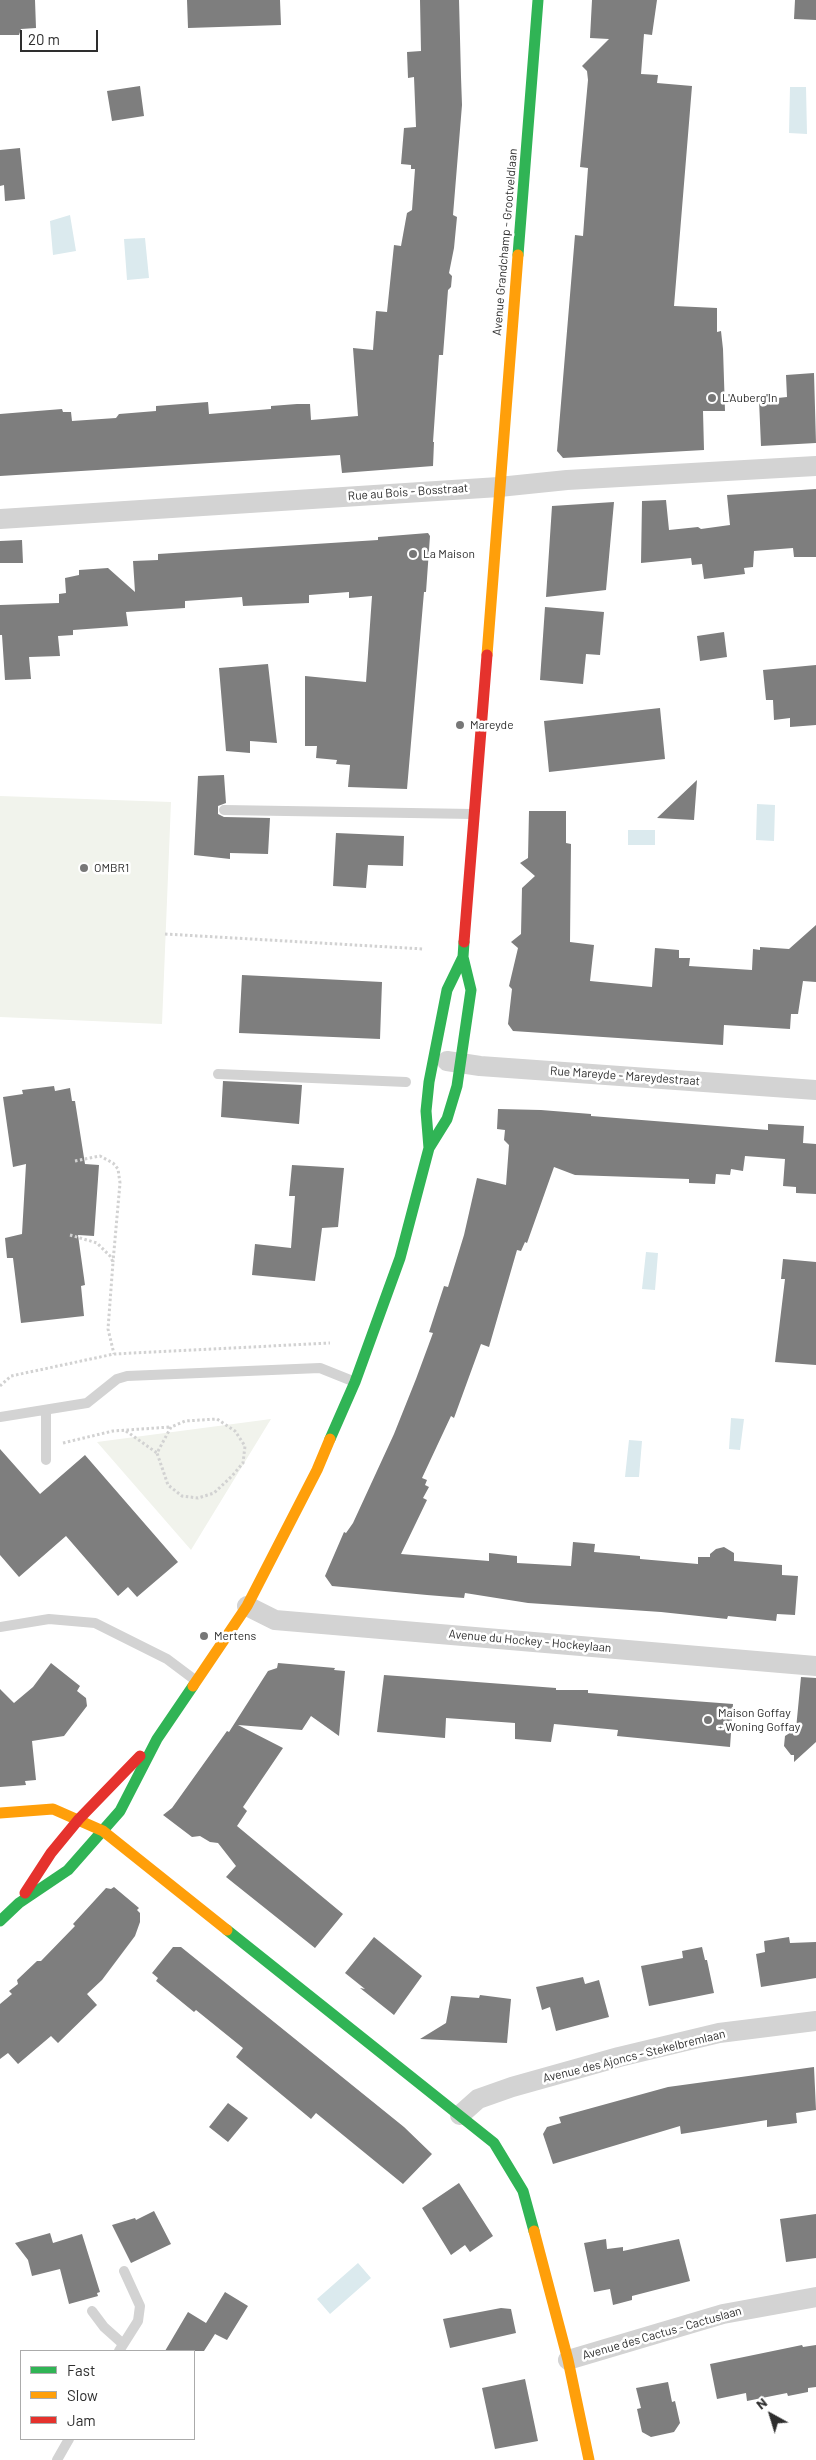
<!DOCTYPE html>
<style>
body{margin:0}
#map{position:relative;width:816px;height:2460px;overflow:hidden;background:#fff;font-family:Barlow,sans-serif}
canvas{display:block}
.legend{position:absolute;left:20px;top:2350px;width:175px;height:90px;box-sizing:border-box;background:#fff;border:1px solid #ababab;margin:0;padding:6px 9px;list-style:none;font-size:15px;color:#2e2e2e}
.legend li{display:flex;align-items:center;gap:10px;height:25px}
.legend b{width:25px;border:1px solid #ababab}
.north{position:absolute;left:746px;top:2390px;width:50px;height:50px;-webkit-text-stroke:4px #fff;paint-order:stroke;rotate:321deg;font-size:14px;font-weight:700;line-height:20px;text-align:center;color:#2e2e2e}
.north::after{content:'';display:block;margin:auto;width:18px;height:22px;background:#2e2e2e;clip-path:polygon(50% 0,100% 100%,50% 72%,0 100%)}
.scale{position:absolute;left:20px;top:30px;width:78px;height:22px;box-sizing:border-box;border:2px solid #2e2e2e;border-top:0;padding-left:6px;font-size:15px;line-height:18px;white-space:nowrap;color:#2e2e2e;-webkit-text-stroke:4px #fff;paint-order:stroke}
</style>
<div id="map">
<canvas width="816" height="2460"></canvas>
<ul class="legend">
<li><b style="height:6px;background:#30b455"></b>Fast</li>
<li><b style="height:6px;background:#ff9f0a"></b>Slow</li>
<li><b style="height:6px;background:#e5322d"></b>Jam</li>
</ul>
<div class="north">N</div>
<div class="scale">20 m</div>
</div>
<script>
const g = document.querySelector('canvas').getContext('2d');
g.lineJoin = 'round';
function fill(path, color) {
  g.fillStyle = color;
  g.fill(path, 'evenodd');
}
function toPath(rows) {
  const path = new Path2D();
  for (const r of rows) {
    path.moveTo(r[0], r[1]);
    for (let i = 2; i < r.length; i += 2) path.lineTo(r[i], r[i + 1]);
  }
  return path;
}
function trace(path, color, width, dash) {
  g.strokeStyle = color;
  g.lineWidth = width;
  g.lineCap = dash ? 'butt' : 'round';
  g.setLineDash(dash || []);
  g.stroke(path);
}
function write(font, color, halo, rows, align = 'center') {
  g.font = font + ' Barlow,sans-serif';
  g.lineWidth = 5;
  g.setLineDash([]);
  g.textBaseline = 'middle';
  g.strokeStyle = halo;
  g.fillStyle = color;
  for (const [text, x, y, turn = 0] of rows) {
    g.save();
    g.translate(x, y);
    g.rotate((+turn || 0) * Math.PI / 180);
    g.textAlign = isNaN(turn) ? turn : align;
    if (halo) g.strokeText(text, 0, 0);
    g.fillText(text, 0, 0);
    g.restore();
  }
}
fill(toPath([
 [0,796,171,802,162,1024,0,1017],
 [271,1419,191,1550,97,1442]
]), '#f1f3ec');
fill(toPath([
 [790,87,806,87,807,134,789,133],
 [70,215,76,251,53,255,50,221],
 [145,238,149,278,127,280,124,239],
 [757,804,775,805,774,841,756,840],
 [628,830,655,830,655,845,628,845],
 [646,1252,658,1253,655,1290,642,1289],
 [731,1418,744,1419,740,1450,729,1449],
 [629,1440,642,1441,639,1477,625,1477],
 [358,2263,371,2278,330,2314,317,2299]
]), '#dbeaee');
fill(toPath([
 [0,0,35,0,36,28,21,29,19,35,0,35],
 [187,0,280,0,281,25,188,28],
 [420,0,459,0,461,77,462,105,453,215,457,217,454,248,449,273,452,276,451,287,448,290,443,355,439,355,433,442,434,442,433,466,342,473,340,455,0,476,0,414,62,409,63,412,71,412,72,421,116,418,119,414,156,411,156,406,208,402,209,414,271,409,271,406,297,404,310,404,311,420,358,416,353,348,373,350,376,311,387,312,394,245,401,246,407,213,412,210,415,169,411,169,411,165,401,164,404,128,416,127,414,77,408,78,407,52,421,51],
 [592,0,657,0,652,35,644,34,641,74,658,75,657,83,692,86,674,306,717,308,717,332,721,331,723,349,725,411,703,411,704,450,563,458,557,451,575,235,583,236,588,168,580,167,588,80,587,71,582,66,609,39,590,38],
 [795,0,816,0,816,20,794,19],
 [140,86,144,116,112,121,107,91],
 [20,148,25,199,5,201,4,185,0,186,0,150],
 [814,373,816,443,761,446,759,400,787,397,786,375],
 [816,489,816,557,794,557,793,548,754,551,753,567,744,568,745,574,704,579,702,564,692,565,691,558,641,563,642,501,666,500,669,530,698,527,701,529,730,525,727,495],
 [614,502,606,590,546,597,552,506],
 [428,533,430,536,426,592,424,592,407,789,348,787,350,765,336,764,337,760,316,758,317,746,305,746,305,676,366,682,372,596,349,598,349,592,309,595,309,603,243,606,242,597,185,601,185,608,126,612,128,626,73,630,73,635,58,636,60,656,29,657,31,679,5,680,2,635,0,635,0,605,59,603,59,594,66,593,65,578,79,575,79,570,108,568,135,592,133,561,158,560,158,554,378,540,378,537],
 [22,540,23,563,0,563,0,541],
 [545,607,604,612,600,655,586,654,583,684,540,680],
 [724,632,727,657,700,661,697,636],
 [268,664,277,743,250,741,250,753,226,751,219,668],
 [816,665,816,725,790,727,790,718,774,720,773,700,766,700,763,670],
 [660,708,665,759,549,772,544,721],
 [224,775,226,803,218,806,218,814,224,817,270,818,268,854,230,853,230,859,194,855,198,776],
 [697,780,694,820,657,818],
 [529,811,566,811,566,843,571,844,570,942,594,945,590,981,652,987,655,948,679,950,679,958,690,958,689,966,752,970,753,949,760,950,760,947,789,949,816,925,816,982,803,981,798,1014,791,1014,790,1029,724,1025,723,1045,513,1031,508,1024,512,989,509,986,518,948,511,942,521,934,522,888,535,876,520,863,528,858],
 [336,833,404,836,403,866,368,865,366,888,333,886],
 [242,975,382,982,380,1039,239,1033],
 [223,1081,302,1085,299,1124,221,1117],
 [54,1086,55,1091,70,1088,72,1101,75,1101,85,1164,99,1165,94,1236,78,1235,85,1285,81,1286,84,1316,21,1323,13,1258,7,1258,5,1238,22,1234,26,1164,13,1167,3,1097,23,1094,22,1090],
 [498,1109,541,1110,591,1114,591,1116,768,1130,768,1124,804,1126,803,1143,816,1144,816,1194,796,1193,796,1187,783,1186,785,1159,745,1156,743,1171,731,1169,730,1175,716,1174,715,1184,689,1183,689,1179,575,1175,554,1167,527,1243,525,1242,521,1251,517,1250,489,1347,481,1344,454,1418,451,1416,422,1478,427,1480,425,1485,429,1487,423,1498,427,1500,401,1554,489,1561,489,1553,517,1556,517,1563,571,1566,573,1542,595,1544,594,1552,640,1556,640,1559,698,1564,698,1557,710,1557,710,1554,716,1549,724,1547,734,1553,734,1561,782,1565,782,1575,798,1576,795,1615,777,1614,776,1621,728,1616,727,1619,661,1612,528,1603,465,1593,464,1598,427,1595,332,1586,325,1576,344,1532,346,1533,353,1523,394,1434,416,1379,433,1333,429,1332,444,1286,448,1287,464,1235,477,1178,506,1185,509,1145,504,1140,505,1130,497,1129],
 [292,1165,344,1168,338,1227,322,1228,315,1281,252,1275,255,1244,291,1248,295,1196,289,1196],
 [783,1259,816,1262,816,1365,775,1362,785,1279,781,1279],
 [0,1449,40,1494,85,1455,178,1562,137,1597,128,1587,118,1596,66,1536,19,1577,0,1555],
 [51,1663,80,1686,77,1691,86,1698,87,1706,64,1736,32,1741,36,1780,25,1781,26,1785,0,1787,0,1689,14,1703,33,1687],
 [278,1663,335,1668,334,1670,345,1671,339,1736,311,1716,302,1730,238,1725,283,1748,243,1807,247,1811,237,1826,343,1914,315,1948,226,1877,236,1866,218,1843,210,1842,200,1836,192,1837,163,1815,172,1808,227,1731,229,1732,268,1671,277,1668],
 [384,1675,556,1688,556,1690,588,1690,588,1693,733,1704,730,1747,617,1736,618,1730,554,1724,551,1742,515,1739,515,1723,446,1718,445,1738,377,1732],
 [801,1677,816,1678,816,1742,794,1762,794,1755,791,1755,784,1746,785,1736,796,1729],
 [114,1887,139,1908,137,1910,140,1913,140,1922,135,1936,102,1980,87,1994,97,2005,58,2043,51,2036,18,2064,8,2053,0,2059,0,2004,12,1994,9,1991,18,1984,17,1980,37,1961,41,1961,75,1926,73,1924,106,1888,111,1889],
 [374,1937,422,1976,394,2015,360,1988,365,1989,345,1973],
 [789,1937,790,1943,816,1942,816,1978,761,1987,756,1954,765,1952,764,1941],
 [173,1947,181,1947,248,2001,404,2127,432,2154,403,2184,316,2113,311,2119,236,2057,243,2048,196,2010,194,2012,156,1981,158,1978,152,1973],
 [702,1947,705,1960,707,1960,714,1993,649,2006,641,1966,683,1958,682,1951],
 [583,1977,585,1984,599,1980,609,2017,556,2031,550,2007,542,2010,536,1987],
 [480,1995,511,1999,507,2043,420,2039,446,2023,451,1996,479,1998],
 [814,2067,816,2110,796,2113,797,2123,767,2127,767,2120,681,2134,680,2126,553,2164,543,2134,547,2127,561,2123,559,2117,668,2087],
 [228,2103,248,2118,228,2142,209,2127],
 [459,2183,493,2236,470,2252,465,2245,451,2255,422,2208],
 [154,2211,171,2244,131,2263,112,2225,135,2218,136,2220],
 [816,2214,816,2258,786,2262,780,2219],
 [50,2233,53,2243,82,2234,100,2292,97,2293,98,2296,69,2304,60,2269,32,2276,28,2260,15,2243],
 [606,2239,607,2249,623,2247,623,2251,679,2239,690,2281,632,2296,632,2300,613,2305,610,2289,594,2292,584,2243],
 [225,2292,248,2306,227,2340,215,2334,204,2351,165,2351,188,2312,206,2323],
 [501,2308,511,2309,516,2333,450,2348,443,2319],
 [802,2345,803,2347,816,2345,816,2387,808,2388,808,2392,788,2396,787,2393,747,2401,746,2393,717,2399,710,2364],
 [525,2379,538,2441,495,2449,482,2388],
 [668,2382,672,2402,675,2401,680,2423,674,2432,651,2437,642,2432,637,2409,641,2408,636,2388]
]), '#7e7e7e');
trace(toPath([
 [165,934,424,949],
 [75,1161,100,1156,113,1163,118,1169,120,1183,113,1262],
 [70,1235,97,1243,110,1256,113,1262,108,1329,114,1354],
 [0,1386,11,1376,114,1354,330,1343],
 [126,1431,157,1453,171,1427,185,1421,217,1419,235,1431,245,1446,243,1463,232,1476,214,1493,198,1498,182,1496,168,1485,157,1453],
 [63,1443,113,1431,170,1427]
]), '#d2d2d2', 3, [2.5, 2.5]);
trace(toPath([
 [224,810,473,814],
 [218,1074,406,1082],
 [46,1410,46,1460],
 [0,1417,87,1403,117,1379,127,1376,320,1368,355,1382],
 [0,1627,49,1619,95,1623,167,1659,195,1680],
 [92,2311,104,2327,123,2344],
 [119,2351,138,2321,140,2306,124,2271],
 [57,2460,69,2439]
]), '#d3d3d3', 10);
trace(toPath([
 [0,519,499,487,567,480,816,466],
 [447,1061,480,1066,816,1090],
 [247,1606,275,1620,816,1666],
 [460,2115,478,2099,512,2087,619,2057,719,2033,816,2021],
 [568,2360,723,2314,816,2297]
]), '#d3d3d3', 20);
trace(toPath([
 [518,255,538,0],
 [429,1148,426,1111,429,1082,447,990,463,957],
 [330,1439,355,1382,400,1258,429,1148,447,1119,457,1086,471,990,463,957,464,942],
 [0,1921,19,1903,68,1870,120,1811,157,1739,193,1686],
 [227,1930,494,2143,523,2191,534,2231]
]), '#30b455', 11);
trace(toPath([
 [487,655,518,255],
 [193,1686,247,1606,317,1470,330,1439],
 [0,1813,53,1809,103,1831,227,1930],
 [534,2231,568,2360,589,2460]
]), '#ff9f0a', 11);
trace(toPath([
 [464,942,487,655],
 [25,1893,51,1853,79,1819,140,1756]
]), '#e5322d', 11);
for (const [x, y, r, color] of [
 [712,398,5,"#777"],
 [413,554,5,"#777"],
 [460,725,5,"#777"],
 [84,868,5,"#777"],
 [204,1636,5,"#777"],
 [708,1720,5,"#777"]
]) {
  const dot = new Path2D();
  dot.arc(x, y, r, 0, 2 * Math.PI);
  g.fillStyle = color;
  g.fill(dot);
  trace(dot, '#fff', 2);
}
write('12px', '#2e2e2e', '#fff', [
 ["Avenue Grandchamp - Grootveldlaan",505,242,-85],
 ["Rue au Bois - Bosstraat",408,492,-4],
 ["Rue Mareyde - Mareydestraat",625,1076,4],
 ["Avenue du Hockey - Hockeylaan",530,1641,5],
 ["Avenue des Ajoncs - Stekelbremlaan",634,2056,-14],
 ["Avenue des Cactus - Cactuslaan",662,2333,-16]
]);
write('12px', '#2e2e2e', '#fff', [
 ["L'Auberg'In",722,398],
 ["La Maison",423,554],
 ["Mareyde",470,725],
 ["OMBR1",94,868],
 ["Mertens",214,1636],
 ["Maison Goffay",718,1713],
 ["- Woning Goffay",718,1727]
], 'left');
</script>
